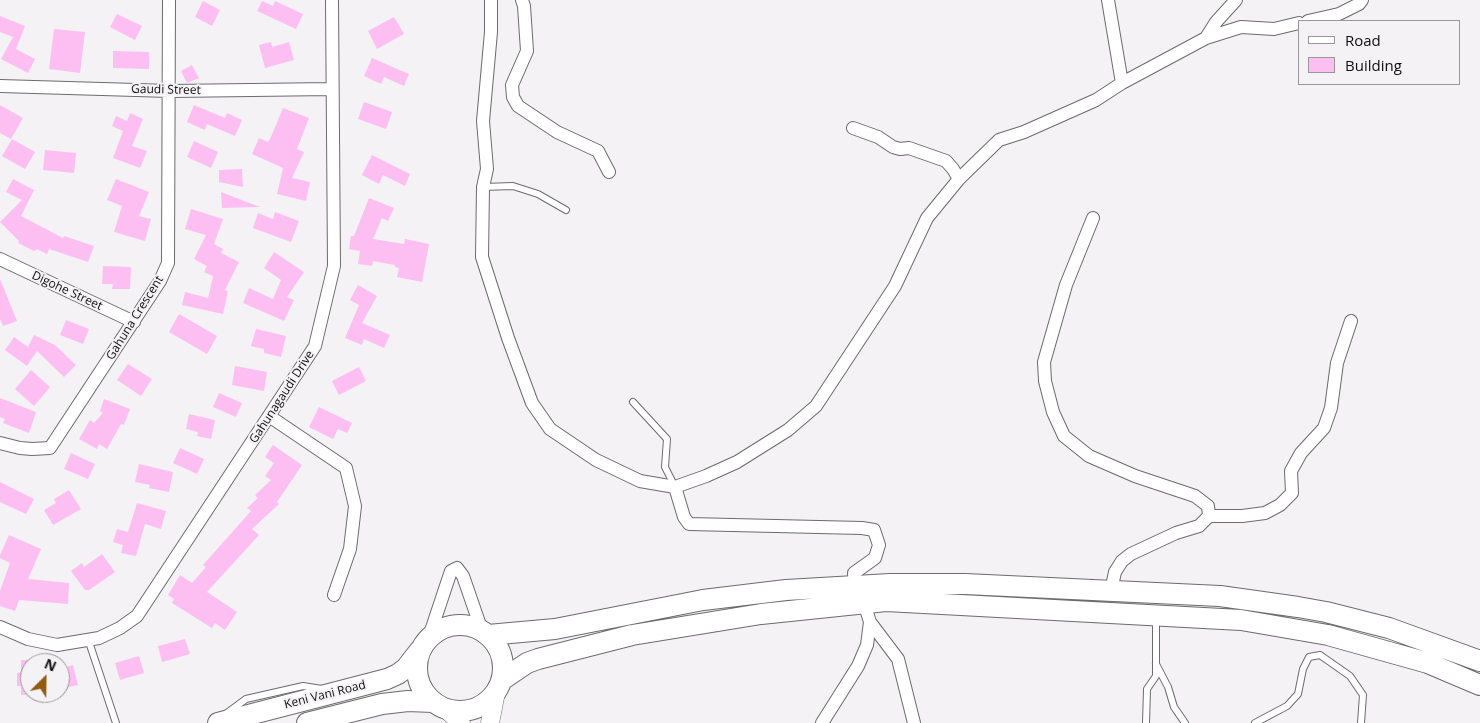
<!DOCTYPE html>
<style>
body{margin:0}
#map{position:relative;width:1480px;height:723px;overflow:hidden;background:#f4f2f5;font-family:"Open Sans",sans-serif}
canvas{display:block}
.legend{position:absolute;left:1298px;top:20px;width:162px;height:65px;box-sizing:border-box;background:#f4f2f5;border:1px solid #989799;margin:0;padding:6px 9px;list-style:none;font-size:15px;color:#0f0f10}
.legend li{display:flex;align-items:center;gap:10px;height:25px}
.legend b{width:25px;border:1px solid #989799}
.north{position:absolute;left:20px;top:653px;width:50px;height:50px;box-sizing:border-box;background:#f4f2f5;border:1px solid #989799;border-radius:50%;rotate:23deg;font-size:14px;font-weight:700;line-height:20px;text-align:center;color:#0f0f10}
.north::after{content:'';display:block;margin:auto;width:18px;height:22px;background:#915b10;clip-path:polygon(50% 0,100% 100%,50% 72%,0 100%)}
</style>
<div id="map">
<canvas width="1480" height="723"></canvas>
<ul class="legend">
<li><b style="height:6px;background:#fff"></b>Road</li>
<li><b style="height:14px;background:#fdbef2"></b>Building</li>
</ul>
<div class="north">N</div>
</div>
<script>
const g = document.querySelector('canvas').getContext('2d');
g.lineJoin = 'round';
function fill(path, color) {
  g.fillStyle = color;
  g.fill(path, 'evenodd');
}
function toPath(rows) {
  const path = new Path2D();
  for (const r of rows) {
    if (r.length === 3) {
      path.moveTo(r[0] + r[2], r[1]);
      path.arc(r[0], r[1], r[2], 0, 2 * Math.PI);
      continue;
    }
    path.moveTo(r[0], r[1]);
    for (let i = 2; i < r.length; i += 2) path.lineTo(r[i], r[i + 1]);
  }
  return path;
}
function trace(path, color, width, dash) {
  g.strokeStyle = color;
  g.lineWidth = width;
  g.lineCap = dash ? 'butt' : 'round';
  g.setLineDash(dash || []);
  g.stroke(path);
}
function write(font, color, halo, rows, align = 'center') {
  g.font = font + ' "Open Sans",sans-serif';
  g.lineWidth = 4;
  g.setLineDash([]);
  g.textBaseline = 'middle';
  g.strokeStyle = halo;
  g.fillStyle = color;
  for (const [text, x, y, turn = 0] of rows) {
    g.save();
    g.translate(x, y);
    g.rotate((+turn || 0) * Math.PI / 180);
    g.textAlign = isNaN(turn) ? turn : align;
    if (halo) g.strokeText(text, 0, 0);
    g.fillText(text, 0, 0);
    g.restore();
  }
}
fill(toPath([
 [203,1,220,10,212,26,195,17],
 [262,1,273,6,275,1,303,14,296,29,257,11],
 [117,14,142,26,135,40,110,27],
 [0,16,25,26,16,49,35,59,28,73,1,59,13,37,0,32],
 [394,17,404,34,377,49,368,31],
 [54,29,85,32,80,73,49,69],
 [271,42,272,47,289,42,294,60,265,68,259,45],
 [113,51,149,52,149,69,113,68],
 [372,58,409,74,404,86,384,77,381,84,364,76],
 [192,65,199,78,187,83,181,71],
 [364,102,392,112,386,129,358,119],
 [0,105,23,118,11,139,0,133],
 [194,105,225,118,227,113,242,120,235,136,207,124,205,130,187,122],
 [283,108,309,118,297,149,304,152,292,178,310,182,306,201,277,194,283,168,252,154,259,138,268,142,271,137],
 [130,113,143,119,132,146,147,151,140,168,113,158,123,131,112,126,116,116,127,121],
 [12,139,35,152,25,169,2,156],
 [194,141,218,152,211,168,187,157],
 [45,150,76,153,74,173,43,170],
 [372,155,410,174,405,186,383,175,379,184,362,175],
 [242,169,243,187,219,182,219,170],
 [13,179,34,190,21,216,63,238,64,236,94,246,88,262,49,249,47,254,37,249,34,251,18,243,19,241,0,222,22,200,6,192],
 [116,179,149,192,139,216,151,219,145,241,114,232,122,206,107,200],
 [221,192,260,207,222,208],
 [369,198,394,208,388,221,382,218,373,239,404,244,405,239,429,244,422,282,397,277,399,268,395,267,395,265,373,261,372,266,358,264,360,251,349,249,351,236,354,236],
 [191,209,223,219,214,244,223,249,221,253,239,262,225,290,228,291,223,314,182,305,185,292,208,298,213,276,204,272,207,266,194,259,206,235,185,229],
 [275,212,299,221,291,242,253,228,258,213,273,219],
 [274,252,304,272,287,297,294,300,284,321,243,303,249,288,273,299,281,280,264,268],
 [103,266,131,267,130,289,112,289,113,284,102,284],
 [0,279,17,321,3,326,0,319],
 [358,285,377,296,362,323,390,335,384,348,364,339,362,345,345,338,359,305,350,300],
 [179,314,217,336,207,354,169,332],
 [66,320,89,329,83,344,60,335],
 [256,329,286,336,281,357,264,353,264,349,251,346],
 [34,335,55,345,76,365,64,377,37,351,27,366,5,350,14,337,28,347],
 [128,364,152,379,141,396,117,380],
 [235,366,267,372,264,391,232,385],
 [359,367,366,381,339,395,332,381],
 [31,370,50,387,34,406,15,389],
 [219,393,242,403,236,417,213,407],
 [0,398,36,412,29,433,3,423,5,419,0,417],
 [104,399,130,409,124,425,121,424,107,449,99,444,97,449,79,439,90,420,94,423,103,413,100,411],
 [319,407,352,423,347,433,338,429,333,439,309,427],
 [189,414,215,420,211,439,197,436,198,432,186,429],
 [273,445,302,465,277,502,279,504,252,529,259,535,207,592,237,612,225,630,215,623,212,628,172,603,174,599,168,595,180,575,192,583,206,567,203,565,251,511,247,508,258,498,255,495,271,480,265,476,274,463,265,457],
 [180,448,204,459,197,474,173,463],
 [71,453,95,464,88,479,64,469],
 [139,464,173,472,169,492,149,488,150,485,135,482],
 [0,482,34,499,26,514,0,502],
 [69,490,81,509,53,525,44,510,56,503,54,499],
 [137,503,166,511,161,529,145,524,136,556,121,553,123,545,113,542,117,529,128,532],
 [9,535,41,549,28,579,69,583,68,604,19,600,15,611,0,606,0,591,10,563,0,558,0,555],
 [102,554,115,572,89,590,85,590,71,571,82,563,84,567],
 [185,639,190,654,162,662,158,646],
 [139,656,144,673,120,680,115,663],
 [21,660,30,660,30,695,21,695,21,686,17,686,17,673,21,672],
 [73,665,78,685,60,689,60,673,64,672,63,668]
]), '#fdbef2');
const service = toPath([
 [483,187,513,186,538,194,566,210],
 [633,402,667,439,665,467,675,487],
 [88,639,116,723],
 [1156,664,1168,687,1174,707,1185,723],
 [227,713,246,699,303,686,322,689],
 [1146,723,1147,689,1156,676,1156,619],
 [1255,723,1287,706,1298,694,1303,669,1309,657,1320,655,1350,676,1363,695,1361,723]
]);
const minor = toPath([
 [491,0,491,32,483,121,487,169,483,187,482,257,508,338,532,403,550,429,596,460,640,481,675,487,706,476,737,462,788,430,816,406,895,286,927,218,959,179,999,140,1024,132,1096,100,1122,83,1206,38,1241,27,1274,29,1299,23],
 [522,0,524,6,527,51,512,85,513,97,518,106,557,132,598,151,609,172],
 [1108,0,1122,83],
 [1308,21,1339,14,1359,4,1362,0],
 [1206,38,1216,22,1236,0],
 [0,86,170,91,332,89],
 [853,128,878,137,893,147,900,149,909,148,946,161,953,169,959,179],
 [1093,218,1066,285,1044,362,1045,381,1053,412,1064,436,1089,456,1135,476,1195,496,1208,506,1209,516,1199,526,1176,533,1131,554,1122,561,1115,572,1111,591],
 [0,259,134,322],
 [269,416,346,468,355,506,350,549,334,595],
 [0,443,20,448,32,449,50,448,160,281,168,263,169,0],
 [675,487,684,517,689,524,862,528,874,530,879,545,875,558,854,573,855,586,864,603,870,622,867,645,858,666,822,723],
 [1209,516,1242,516,1265,513,1280,505,1292,493,1291,471,1301,453,1324,428,1331,408,1337,363,1351,321],
 [870,622,898,659,914,723],
 [0,627,28,639,57,645,99,638,120,628,137,616,315,346,334,266,332,0],
 [429,637,451,571,457,568,463,576,482,631]
]);
const secondary = toPath([
 [445,708,461,723],
 [490,723,496,692]
]);
const primary = toPath([
 [460,668,43],
 [488,635,555,629,703,600,786,590,890,584,965,584,1220,596,1298,607,1326,612,1389,628,1480,661],
 [502,680,527,663,538,659,632,635,761,614,886,601,1241,620,1328,635,1428,663,1480,685],
 [218,723,387,679,398,674,406,668,420,650],
 [307,723,382,704,408,701,433,702]
]);
trace(service, '#6c6b6d', 8);
trace(minor, '#6c6b6d', 14);
trace(secondary, '#6c6b6d', 19);
trace(primary, '#6c6b6d', 22);
trace(service, '#fff', 6);
trace(minor, '#fff', 12);
trace(secondary, '#fff', 18);
trace(primary, '#fff', 20);
write('12px', '#0f0f10', '#f4f2f5', [
 ["Gaudi Street",166,90,1],
 ["Digohe Street",67,291,25],
 ["Gahuna Crescent",135,318,-58],
 ["Gahunagaudi Drive",282,397,-57],
 ["Keni Vani Road",325,695,-14]
]);
</script>
